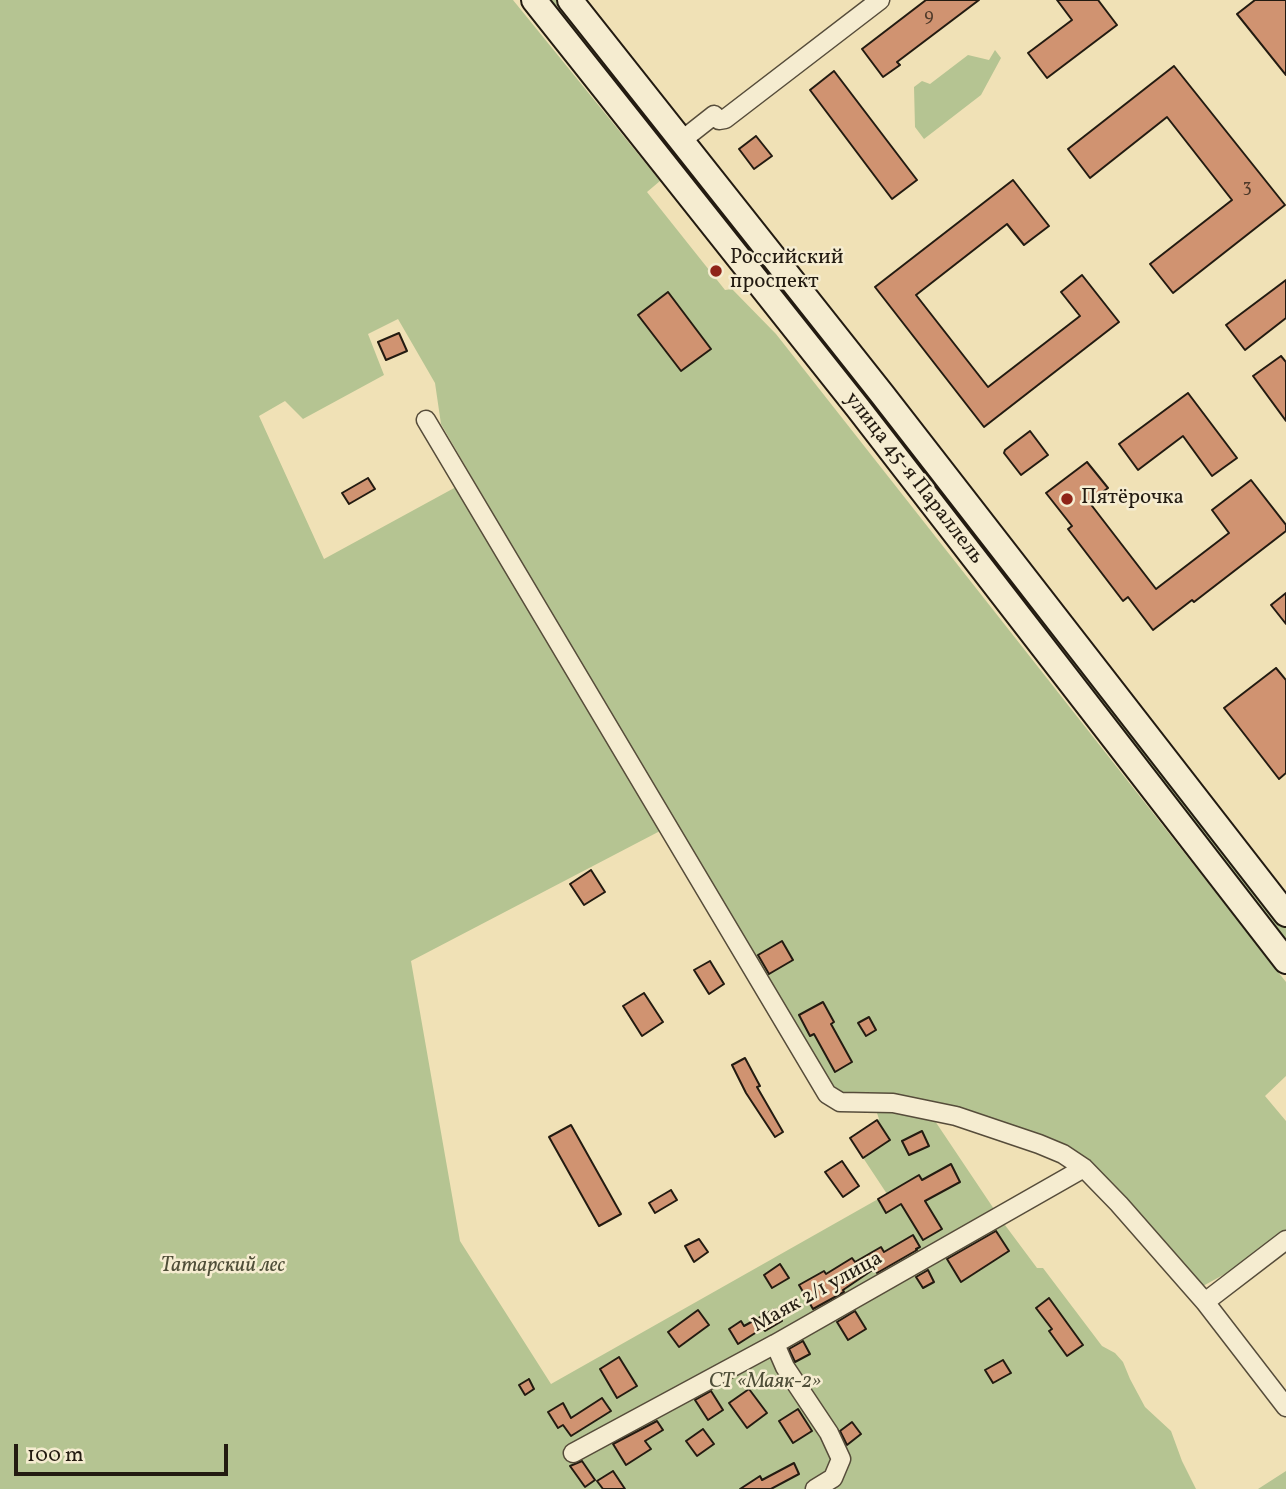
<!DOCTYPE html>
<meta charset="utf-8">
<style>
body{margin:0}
#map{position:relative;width:1286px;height:1489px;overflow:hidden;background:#f0e1b6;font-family:Vollkorn,serif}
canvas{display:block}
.scale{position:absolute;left:14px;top:1444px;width:214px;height:32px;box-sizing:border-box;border:4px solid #231b11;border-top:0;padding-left:9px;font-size:21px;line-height:24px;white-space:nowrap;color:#231b11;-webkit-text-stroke:5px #f5ecd0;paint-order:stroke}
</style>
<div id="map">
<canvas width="1286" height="1489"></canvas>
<div class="scale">100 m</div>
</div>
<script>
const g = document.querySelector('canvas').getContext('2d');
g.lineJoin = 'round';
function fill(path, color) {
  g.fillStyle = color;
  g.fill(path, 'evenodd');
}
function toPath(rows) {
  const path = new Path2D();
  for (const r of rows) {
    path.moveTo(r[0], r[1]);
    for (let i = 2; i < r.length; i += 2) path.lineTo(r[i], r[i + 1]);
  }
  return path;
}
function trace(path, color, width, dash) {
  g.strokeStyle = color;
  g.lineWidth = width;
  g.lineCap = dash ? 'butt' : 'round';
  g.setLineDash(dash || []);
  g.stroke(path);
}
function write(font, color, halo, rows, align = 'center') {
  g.font = font + ' Vollkorn,serif';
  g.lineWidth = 5;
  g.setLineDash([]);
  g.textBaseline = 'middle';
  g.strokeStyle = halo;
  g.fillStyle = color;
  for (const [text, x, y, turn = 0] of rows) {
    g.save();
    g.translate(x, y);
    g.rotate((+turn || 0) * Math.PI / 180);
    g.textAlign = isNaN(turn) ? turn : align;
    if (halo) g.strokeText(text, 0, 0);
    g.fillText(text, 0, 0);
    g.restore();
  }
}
fill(toPath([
 [0,0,513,0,660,181,647,192,725,290,732,289,776,334,1286,982,1286,1076,1265,1096,1286,1121,1286,1230,1243,1264,1203,1286,1114,1184,1075,1151,1000,1120,942,1103,935,1121,1002,1221,1037,1268,1043,1268,1102,1346,1115,1353,1123,1362,1130,1379,1145,1407,1171,1431,1182,1461,1196,1489,0,1489],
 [398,319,435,383,441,424,630,750,831,1085,843,1093,870,1092,879,1119,850,1138,887,1194,551,1384,460,1241,411,961,660,831,456,487,324,559,259,416,285,401,303,419,384,375,368,334],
 [545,0,562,0,690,163,680,171],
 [995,50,1001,58,981,95,924,139,915,127,914,87,922,81,930,84,968,55,989,60],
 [696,171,1286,928,1286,948,685,179],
 [1286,1471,1286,1489,1258,1489]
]), '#b5c492');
const building = toPath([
 [926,0,979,0,897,62,900,65,883,77,862,49,926,0],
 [1057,0,1098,0,1117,25,1047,78,1028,53,1072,20,1057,0],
 [1255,0,1286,0,1286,75,1237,14,1255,0],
 [1174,66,1285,205,1173,293,1150,264,1232,200,1167,117,1090,178,1068,149,1174,66],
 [834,71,917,180,892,199,810,90,834,71],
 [756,136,772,156,754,169,739,149,756,136],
 [1013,180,1049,226,1024,245,1007,224,916,295,988,387,1080,316,1061,292,1082,275,1119,322,984,427,875,287,1013,180],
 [1286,280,1286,318,1245,350,1226,325,1286,280],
 [668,292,711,349,681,371,638,315,668,292],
 [399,333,407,351,386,360,378,342,399,333],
 [1281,356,1286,362,1286,421,1253,376,1281,356],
 [1188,393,1237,458,1212,476,1183,436,1138,470,1119,444,1188,393],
 [1030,431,1048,455,1021,475,1004,453,1005,450,1030,431],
 [1087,462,1108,488,1089,502,1156,589,1229,533,1212,510,1251,480,1286,525,1286,531,1194,602,1192,600,1153,630,1128,597,1123,601,1068,529,1072,526,1046,493,1087,462],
 [368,478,375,489,349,504,342,493,368,478],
 [1286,593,1286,624,1271,605,1286,593],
 [1276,668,1286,680,1286,773,1279,779,1224,708,1276,668],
 [591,870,605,892,584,905,570,884,591,870],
 [782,941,793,960,769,974,758,955,782,941],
 [710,961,724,984,709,994,694,970,710,961],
 [644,993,663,1022,642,1036,623,1006,644,993],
 [823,1002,834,1022,831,1024,852,1062,835,1072,814,1034,810,1036,799,1015,823,1002],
 [869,1017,876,1030,866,1036,858,1023,869,1017],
 [745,1058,760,1086,757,1087,783,1132,775,1137,746,1093,732,1065,745,1058],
 [877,1120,890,1140,863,1158,850,1138,877,1120],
 [571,1125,621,1214,599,1226,549,1137,571,1125],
 [922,1131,929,1146,909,1155,902,1141,922,1131],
 [842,1161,859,1186,843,1197,825,1172,842,1161],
 [951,1164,960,1182,925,1201,942,1229,923,1240,901,1204,886,1213,878,1199,919,1175,922,1180,951,1164],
 [671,1190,677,1200,655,1213,649,1203,671,1190],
 [996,1231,1009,1251,961,1282,947,1259,996,1231],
 [913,1235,920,1247,916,1249,917,1250,877,1273,874,1269,843,1290,844,1292,813,1309,799,1285,824,1271,826,1274,852,1258,855,1262,881,1247,884,1252,913,1235],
 [699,1239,708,1252,694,1262,685,1246,699,1239],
 [780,1264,789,1278,772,1288,764,1275,780,1264],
 [928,1270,934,1282,923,1288,916,1277,928,1270],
 [1049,1298,1083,1345,1067,1356,1049,1331,1052,1329,1036,1308,1049,1298],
 [775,1309,782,1321,765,1331,763,1328,738,1344,729,1329,741,1321,744,1326,775,1309],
 [698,1310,709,1325,679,1347,668,1332,698,1310],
 [855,1311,866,1329,848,1340,837,1322,855,1311],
 [803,1341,810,1354,795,1362,789,1349,803,1341],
 [619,1357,637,1386,617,1398,600,1369,619,1357],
 [1003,1360,1011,1373,993,1383,985,1370,1003,1360],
 [529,1379,534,1389,525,1395,519,1385,529,1379],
 [749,1389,767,1413,747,1428,729,1403,749,1389],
 [711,1391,723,1410,708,1420,695,1400,711,1391],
 [602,1398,611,1411,571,1436,563,1425,558,1428,548,1412,563,1403,571,1418,602,1398],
 [798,1409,812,1431,793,1443,779,1421,798,1409],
 [657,1421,663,1430,645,1441,651,1449,626,1465,613,1444,657,1421],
 [852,1422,861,1434,847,1445,840,1431,852,1422],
 [703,1429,714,1444,697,1456,686,1441,703,1429],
 [582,1461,595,1480,585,1487,570,1466,582,1461],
 [794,1463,799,1474,771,1489,740,1489,760,1476,762,1480,794,1463],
 [613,1471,625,1489,603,1489,597,1481,613,1471]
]);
fill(building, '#d09371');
trace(building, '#231b11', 2);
const minor = toPath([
 [681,141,714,115,719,120,725,119,880,0],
 [426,420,827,1094,840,1102,893,1103,956,1116,1039,1144,1063,1154,1084,1168,1119,1204,1205,1302,1286,1407],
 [1205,1302,1286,1240],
 [775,1344,785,1367,829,1433,841,1459,833,1478,815,1489],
 [573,1453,775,1344,1084,1168]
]);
const secondary = toPath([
 [534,0,858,408,1286,961],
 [570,0,882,394,1286,914]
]);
trace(minor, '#564c3a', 21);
trace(secondary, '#231b11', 28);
trace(minor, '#f5ecd0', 18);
trace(secondary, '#f5ecd0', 24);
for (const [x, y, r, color] of [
 [716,271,7,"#8f2418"],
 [1067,499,7,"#8f2418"]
]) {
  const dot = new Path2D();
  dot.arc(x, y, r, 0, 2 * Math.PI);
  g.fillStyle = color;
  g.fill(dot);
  trace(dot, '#f5ecd0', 2.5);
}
write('18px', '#4e3929', null, [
 ["9",929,18],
 ["3",1247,189]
]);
write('21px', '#231b11', '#f5ecd0', [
 ["Российский",730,259],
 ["проспект",730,283],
 ["Пятёрочка",1081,499]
], 'left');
write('21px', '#231b11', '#f5ecd0', [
 ["улица 45-я Параллель",913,479,52],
 ["Маяк 2/1 улица",818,1293,-29]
]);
write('italic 21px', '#4f4e38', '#f5ecd0', [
 ["Татарский лес",223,1267],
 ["СТ «Маяк-2»",765,1383]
]);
</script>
